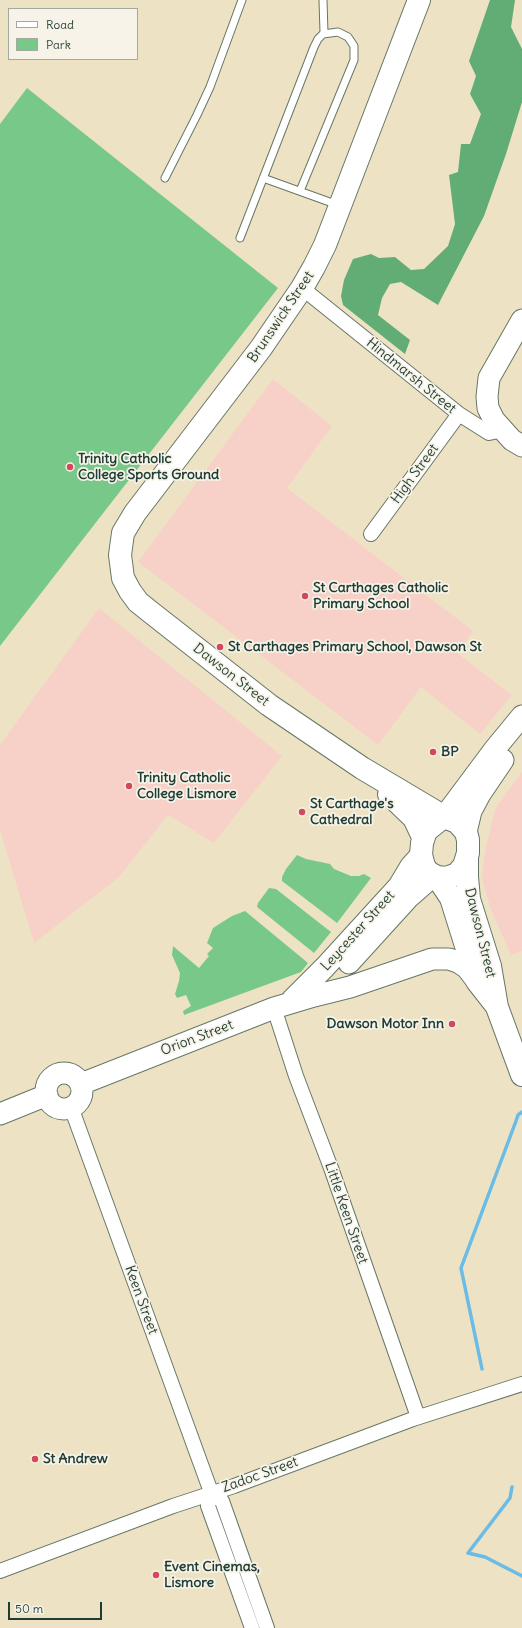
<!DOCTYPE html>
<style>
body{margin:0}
#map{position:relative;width:522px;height:1628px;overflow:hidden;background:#ede3c4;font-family:Delius,sans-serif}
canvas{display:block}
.legend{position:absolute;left:8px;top:8px;width:130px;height:52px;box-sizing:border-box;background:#f7f3e8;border:1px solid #a1aaa0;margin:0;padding:5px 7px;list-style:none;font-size:12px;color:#1f3d34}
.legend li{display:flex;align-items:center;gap:8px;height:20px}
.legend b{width:20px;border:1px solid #a1aaa0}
.scale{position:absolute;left:8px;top:1602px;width:94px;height:18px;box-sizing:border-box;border:2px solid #1f3d34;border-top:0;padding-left:5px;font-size:12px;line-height:14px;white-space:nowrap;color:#1f3d34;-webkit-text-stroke:3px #f7f3e8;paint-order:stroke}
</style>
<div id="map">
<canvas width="522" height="1628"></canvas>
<ul class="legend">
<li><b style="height:5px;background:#fff"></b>Road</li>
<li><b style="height:11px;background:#78c88a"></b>Park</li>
</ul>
<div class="scale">50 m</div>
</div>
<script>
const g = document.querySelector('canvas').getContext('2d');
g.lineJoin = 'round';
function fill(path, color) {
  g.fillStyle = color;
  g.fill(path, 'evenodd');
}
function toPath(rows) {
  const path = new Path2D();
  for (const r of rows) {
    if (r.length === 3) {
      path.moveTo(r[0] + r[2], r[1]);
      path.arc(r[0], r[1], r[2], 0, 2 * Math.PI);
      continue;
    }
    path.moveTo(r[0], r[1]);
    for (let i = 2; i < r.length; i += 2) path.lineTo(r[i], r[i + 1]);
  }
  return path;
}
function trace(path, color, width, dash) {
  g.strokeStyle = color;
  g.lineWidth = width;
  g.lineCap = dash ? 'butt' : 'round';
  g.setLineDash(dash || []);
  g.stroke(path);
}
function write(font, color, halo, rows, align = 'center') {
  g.font = font + ' Delius,sans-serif';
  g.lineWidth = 3.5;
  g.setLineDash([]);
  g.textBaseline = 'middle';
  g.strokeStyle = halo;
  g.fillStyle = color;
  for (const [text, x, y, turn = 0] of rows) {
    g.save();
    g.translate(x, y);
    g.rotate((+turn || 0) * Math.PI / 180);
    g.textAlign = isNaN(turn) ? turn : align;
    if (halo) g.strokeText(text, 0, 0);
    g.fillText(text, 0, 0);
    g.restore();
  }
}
fill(toPath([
 [273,379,332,426,287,488,473,631,457,653,512,695,480,734,421,687,378,745,138,562],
 [99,608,282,756,214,843,168,815,118,878,34,943,0,830,0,745],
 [522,772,522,951,511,955,491,910,482,879,484,857,495,809]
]), '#f7d1c8');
fill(toPath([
 [27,88,278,288,0,646,0,124],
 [297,855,306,859,330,864,334,869,351,876,359,876,364,874,371,878,337,923,282,881,282,877,286,869],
 [269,888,276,889,331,932,314,953,257,907,258,903],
 [245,911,308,963,301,972,184,1015,183,1011,191,1006,186,995,177,998,175,994,179,981,180,973,172,955,173,946,199,968,209,956,207,954,213,948,207,943,213,928,232,916]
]), '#78c88a');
fill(toPath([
 [490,0,515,0,511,27,522,49,522,102,506,154,484,216,438,305,401,282,390,284,382,298,378,315,410,340,405,354,343,305,341,296,344,280,353,259,371,254,379,258,395,257,411,270,424,269,448,246,455,224,449,175,458,172,461,144,470,144,481,114,470,94,476,76,469,61]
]), '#62ac76');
trace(toPath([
 [482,1369,461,1268,516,1121,518,1115,522,1112],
 [512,1487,510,1498,468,1553,485,1557,522,1576]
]), '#6abce6', 3.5);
const lane = toPath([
 [323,0,324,33],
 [165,178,197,115,210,87,242,0],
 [263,178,338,205],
 [240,238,314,47,318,39,323,34,338,32,348,37,354,46,354,60,300,191]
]);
const street = toPath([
 [302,288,459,414,489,433,494,432,499,427],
 [371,534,459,414],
 [274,1008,296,1076,331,1168,418,1417],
 [71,1107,211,1492,208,1506,252,1628],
 [211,1492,222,1501,267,1628],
 [0,1571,173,1506,234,1486,413,1419,522,1384]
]);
const secondary = toPath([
 [522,320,489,378,487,397,488,408,494,420,512,440,522,446],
 [447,818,450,809,494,750,522,716],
 [466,832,471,811,480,794,503,760],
 [349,963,409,897,433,876],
 [292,1000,325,967,399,886,411,866,421,855],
 [64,1091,18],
 [81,1084,274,1008,314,996,350,987,432,959,449,959,458,962,467,968,477,981],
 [0,1114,47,1095]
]);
const primary = toPath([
 [419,0,325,245,314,267,302,288,261,348,135,513,123,533,120,555,123,578,130,591,138,602,153,614,269,705,362,768,436,812,441,819],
 [389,794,414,818,423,837],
 [447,818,457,822,466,832,468,840,468,853,464,866,457,874,446,878,437,877,428,872,424,866,421,855,422,843,426,831,441,819,447,818],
 [467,859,467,877,469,899,490,966,497,1007,522,1075],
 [437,877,451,898,477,981,495,1004]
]);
trace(lane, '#677766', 9);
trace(street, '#677766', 16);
trace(secondary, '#677766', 23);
trace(primary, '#677766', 24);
trace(lane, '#fff', 7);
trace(street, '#fff', 14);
trace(secondary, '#fff', 21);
trace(primary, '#fff', 22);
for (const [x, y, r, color] of [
 [70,467,4,"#d1495b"],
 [305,596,4,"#d1495b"],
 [220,647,4,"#d1495b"],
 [433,752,4,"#d1495b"],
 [129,786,4,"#d1495b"],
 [302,812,4,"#d1495b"],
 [452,1024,4,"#d1495b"],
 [35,1459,4,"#d1495b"],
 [156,1575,4,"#d1495b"]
]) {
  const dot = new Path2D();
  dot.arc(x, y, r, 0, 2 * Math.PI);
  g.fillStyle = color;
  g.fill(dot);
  trace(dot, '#f7f3e8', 1.5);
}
write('14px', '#1f3d34', '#f7f3e8', [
 ["Brunswick Street",281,317,-56],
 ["Hindmarsh Street",411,376,39],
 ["High Street",415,474,-54],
 ["Dawson Street",231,675,38],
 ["Leycester Street",358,931,-48],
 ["Dawson Street",480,933,76],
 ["Orion Street",197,1038,-21],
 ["Little Keen Street",346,1213,71],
 ["Keen Street",141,1300,70],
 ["Zadoc Street",260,1475,-20]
]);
write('bold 14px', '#1f3d34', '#f7f3e8', [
 ["Trinity Catholic",78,459],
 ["College Sports Ground",78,475],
 ["St Carthages Catholic",313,588],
 ["Primary School",313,604],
 ["St Carthages Primary School, Dawson St",228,647],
 ["BP",441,752],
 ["Trinity Catholic",137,778],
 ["College Lismore",137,794],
 ["St Carthage's",310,804],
 ["Cathedral",310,820],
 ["Dawson Motor Inn",444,1024,"right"],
 ["St Andrew",43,1459],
 ["Event Cinemas,",164,1567],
 ["Lismore",164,1583]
], 'left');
</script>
